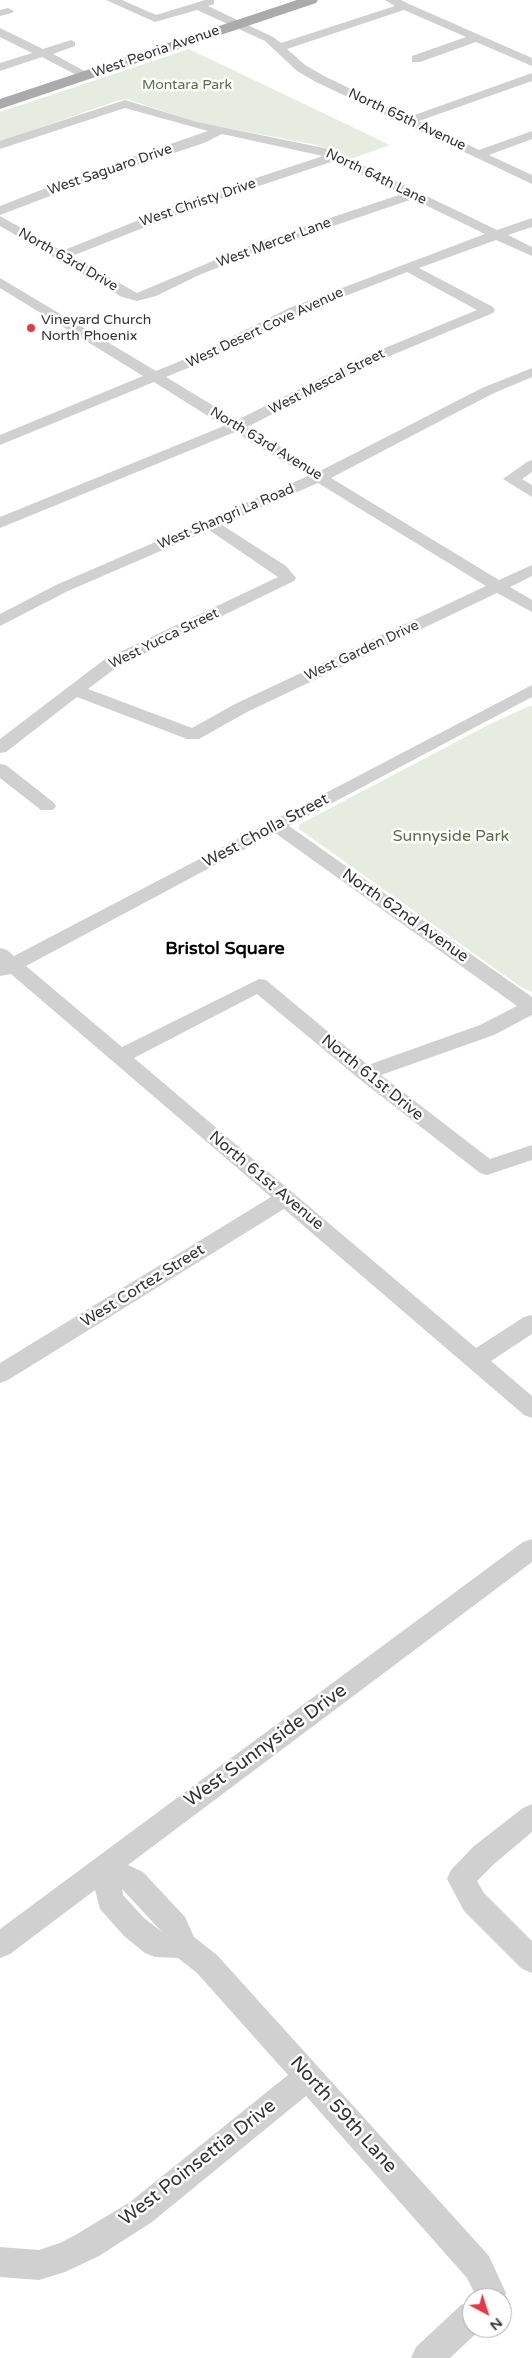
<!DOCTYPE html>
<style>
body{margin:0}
#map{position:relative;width:532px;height:2358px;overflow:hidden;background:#fff;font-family:"Varela Round",sans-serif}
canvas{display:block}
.north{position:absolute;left:462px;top:2288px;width:50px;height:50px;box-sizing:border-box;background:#fff;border:1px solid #adadad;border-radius:50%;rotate:140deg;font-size:14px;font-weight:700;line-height:20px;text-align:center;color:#333}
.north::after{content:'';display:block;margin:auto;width:18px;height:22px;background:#e63946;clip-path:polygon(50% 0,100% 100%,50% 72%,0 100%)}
</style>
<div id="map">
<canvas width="532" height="2358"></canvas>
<div class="north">N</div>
</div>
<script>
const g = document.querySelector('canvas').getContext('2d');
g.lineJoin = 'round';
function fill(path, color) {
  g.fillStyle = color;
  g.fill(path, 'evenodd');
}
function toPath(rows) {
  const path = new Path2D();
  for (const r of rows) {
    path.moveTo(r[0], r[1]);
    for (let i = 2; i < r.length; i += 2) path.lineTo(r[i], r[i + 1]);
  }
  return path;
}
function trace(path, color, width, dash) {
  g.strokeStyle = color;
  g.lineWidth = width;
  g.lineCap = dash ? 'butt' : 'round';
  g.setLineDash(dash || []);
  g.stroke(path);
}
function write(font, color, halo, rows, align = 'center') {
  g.font = font + ' "Varela Round",sans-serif';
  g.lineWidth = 5;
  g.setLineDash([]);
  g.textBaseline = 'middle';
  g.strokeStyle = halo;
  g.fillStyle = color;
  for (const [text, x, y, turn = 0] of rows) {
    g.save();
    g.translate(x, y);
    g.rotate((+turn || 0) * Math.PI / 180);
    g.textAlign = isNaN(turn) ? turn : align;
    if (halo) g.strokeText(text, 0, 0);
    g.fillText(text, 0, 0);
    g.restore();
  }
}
fill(toPath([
 [189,49,390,145,351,159,333,150,312,144,195,122,127,99,116,101,0,142,0,112],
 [532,705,532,992,521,987,299,829,299,825,304,822,494,722]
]), '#e6ecdf');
fill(toPath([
 [106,0,122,0,156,15,205,0,214,0,214,4,208,6,273,37,281,43,395,6,385,0,401,0,409,4,532,58,532,66,476,42,420,62,412,62,412,56,466,37,404,10,287,49,305,65,324,76,409,117,532,73,532,81,419,121,479,150,532,131,532,139,489,155,532,175,532,184,316,82,297,71,265,41,197,10,155,22,106,0],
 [8,8,14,11,12,13,0,16,0,10,8,8],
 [0,28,43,49,71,40,75,42,75,46,53,54,92,75,90,78,82,78,42,57,0,71,0,63,32,53,0,37,0,28],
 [125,100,197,122,329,149,497,230,532,218,532,227,508,235,532,247,532,256,496,240,419,268,493,307,495,310,493,313,373,363,247,427,320,471,482,388,532,368,532,377,492,394,331,478,499,580,532,565,532,576,510,587,532,600,532,612,497,593,247,712,199,739,187,739,77,697,6,752,0,753,0,739,105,659,278,577,209,530,68,591,0,626,0,614,56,585,308,476,235,432,0,528,0,517,224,426,154,382,0,445,0,435,143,376,0,288,0,278,156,371,202,352,289,308,485,234,413,199,268,248,199,275,156,296,137,301,122,297,0,226,0,216,62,251,186,201,323,156,222,134,204,143,87,182,0,215,0,206,77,176,208,131,125,108,0,149,0,141,125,100],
 [334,161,402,194,258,242,137,293,72,256,196,207,334,161],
 [407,272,477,310,363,357,237,420,166,377,212,358,299,314,407,272],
 [318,483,486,586,235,704,192,728,88,689,117,667,294,581,296,578,286,566,222,525,318,483],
 [532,460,532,472,522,479,532,485,532,497,503,479,527,462,532,460],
 [532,685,532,697,289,826,532,997,532,1015,494,1035,381,1075,490,1159,532,1145,532,1160,487,1175,480,1173,358,1078,257,994,134,1058,476,1348,524,1317,532,1315,532,1334,491,1361,532,1396,532,1418,524,1415,284,1209,8,1380,0,1383,0,1363,271,1197,11,974,0,976,0,948,7,950,14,956,532,685],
 [275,833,517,1006,480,1025,368,1065,266,980,259,979,122,1047,26,966,275,833],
 [0,764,6,765,53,802,56,806,53,810,41,810,0,778,0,764],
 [532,1539,532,1562,128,1865,143,1872,185,1917,194,1937,217,1955,489,2256,506,2293,502,2303,502,2298,472,2299,474,2292,467,2278,306,2096,152,2222,99,2256,65,2272,39,2280,0,2277,0,2247,39,2250,60,2243,77,2234,130,2202,288,2075,197,1973,178,1958,155,1957,145,1953,124,1936,100,1909,95,1890,10,1954,0,1958,0,1929,523,1542,532,1539],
 [122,1889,123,1890,162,1932,144,1918,123,1895,122,1889],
 [532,1804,532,1832,494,1864,477,1881,484,1893,532,1941,532,1973,522,1969,464,1911,447,1879,451,1870,474,1846,523,1808,532,1804],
 [472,2301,472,2328,482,2328,450,2358,411,2358,416,2347,461,2305,472,2301]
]), '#d0d0d0');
fill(toPath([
 [297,0,318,0,316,3,0,109,0,99,297,0]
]), '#ababab');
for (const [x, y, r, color] of [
 [31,328,5,"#e63946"]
]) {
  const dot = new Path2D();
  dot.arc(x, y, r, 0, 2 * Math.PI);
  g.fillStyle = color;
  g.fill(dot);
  trace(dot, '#fff', 2);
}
write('14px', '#333', '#fff', [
 ["West Peoria Avenue",156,52,-19],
 ["North 65th Avenue",407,120,25],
 ["West Saguaro Drive",110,170,-19],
 ["North 64th Lane",376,177,26],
 ["West Christy Drive",198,203,-19],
 ["West Mercer Lane",274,243,-20],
 ["North 63rd Drive",68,260,30],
 ["West Desert Cove Avenue",265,328,-25],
 ["West Mescal Street",327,382,-27],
 ["North 63rd Avenue",266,444,31],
 ["West Shangri La Road",226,517,-23],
 ["West Yucca Street",164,639,-26],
 ["West Garden Drive",362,651,-25]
]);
write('14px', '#56703f', '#fff', [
 ["Montara Park",187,85]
]);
write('14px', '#333', '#fff', [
 ["Vineyard Church",41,320],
 ["North Phoenix",41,336]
], 'left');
write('16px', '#333', '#fff', [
 ["West Cholla Street",266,831,-28],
 ["North 62nd Avenue",405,916,35],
 ["North 61st Drive",372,1078,39],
 ["North 61st Avenue",266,1181,40],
 ["West Cortez Street",143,1286,-32]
]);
write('16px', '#56703f', '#fff', [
 ["Sunnyside Park",451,837]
]);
write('bold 18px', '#000', '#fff', [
 ["Bristol Square",225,949]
]);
write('19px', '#333', '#fff', [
 ["West Sunnyside Drive",266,1746,-36],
 ["North 59th Lane",343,2115,48],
 ["West Poinsettia Drive",198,2163,-38]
]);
</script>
